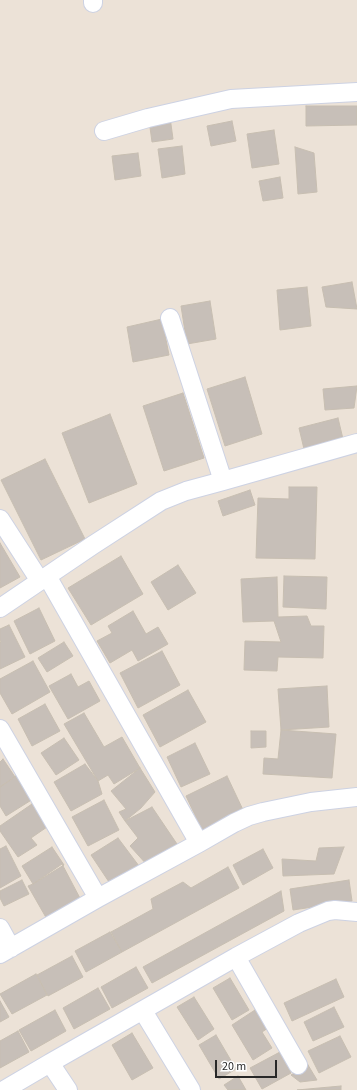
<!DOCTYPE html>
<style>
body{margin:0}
#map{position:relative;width:357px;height:1090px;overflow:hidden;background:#ece2d7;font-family:"Source Sans 3",sans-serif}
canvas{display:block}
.scale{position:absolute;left:215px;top:1060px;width:62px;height:18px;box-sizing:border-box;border:2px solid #282828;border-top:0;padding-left:5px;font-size:12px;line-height:14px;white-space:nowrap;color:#282828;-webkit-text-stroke:3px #fff;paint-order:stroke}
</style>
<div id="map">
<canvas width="357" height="1090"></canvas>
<div class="scale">20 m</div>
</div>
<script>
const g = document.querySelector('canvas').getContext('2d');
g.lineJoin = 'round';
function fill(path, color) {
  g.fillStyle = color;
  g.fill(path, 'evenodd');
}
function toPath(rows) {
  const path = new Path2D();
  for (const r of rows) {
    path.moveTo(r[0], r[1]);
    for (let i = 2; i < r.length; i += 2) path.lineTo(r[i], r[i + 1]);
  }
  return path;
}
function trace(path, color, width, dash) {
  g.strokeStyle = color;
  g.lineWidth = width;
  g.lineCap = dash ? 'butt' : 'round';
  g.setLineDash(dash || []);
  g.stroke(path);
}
const building = toPath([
 [306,106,357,106,357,125,306,126,306,106],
 [170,117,173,139,152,142,149,120,170,117],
 [232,121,236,141,211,146,207,126,232,121],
 [274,130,279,164,252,168,247,134,274,130],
 [182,146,185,174,162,178,158,149,182,146],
 [295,147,314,153,317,192,298,194,295,147],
 [138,153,141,176,115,180,112,156,138,153],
 [280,177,283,198,263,201,259,181,280,177],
 [352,282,357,309,326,307,322,287,352,282],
 [307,287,311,326,280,330,277,290,307,287],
 [210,301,216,339,187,344,181,306,210,301],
 [162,319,169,355,133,362,127,327,162,319],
 [245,377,262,434,225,446,207,389,245,377],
 [357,386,354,408,325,410,323,389,357,386],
 [183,393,204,458,164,471,143,406,183,393],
 [110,414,137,484,89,503,62,433,110,414],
 [338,418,343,439,304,449,299,428,338,418],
 [45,459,85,539,41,560,1,480,45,459],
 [289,487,317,487,315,559,256,558,258,498,289,499,289,487],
 [250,490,255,505,223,516,218,501,250,490],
 [0,543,20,577,0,588,0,543],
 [121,556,143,594,91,625,68,588,121,556],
 [178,565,196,593,168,610,151,582,178,565],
 [284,576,327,577,326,609,283,607,284,576],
 [277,577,278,617,307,616,311,626,324,626,323,658,278,657,277,671,244,670,245,641,281,642,274,621,243,622,241,579,277,577],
 [39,608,55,641,30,654,14,621,39,608],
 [133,611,146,634,158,627,168,644,138,661,132,650,110,663,97,641,112,633,108,626,133,611],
 [9,625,25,657,0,669,0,643,1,642,0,640,0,629,9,625],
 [64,642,73,656,47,672,38,658,64,642],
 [162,651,180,685,138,708,120,673,162,651],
 [33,661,50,692,12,714,0,693,0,679,33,661],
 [71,674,78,687,89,681,100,701,68,719,49,686,71,674],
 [327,686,329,727,281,730,278,689,327,686],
 [188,690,206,722,160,747,143,715,188,690],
 [45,704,60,731,32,746,18,719,45,704],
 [84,713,104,747,122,737,140,768,114,784,108,775,98,781,64,724,84,713],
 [281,730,336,734,332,778,263,774,264,758,278,759,281,730],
 [251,731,266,731,266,747,251,748,251,731],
 [64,738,79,760,56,775,41,753,64,738],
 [195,743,210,774,181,787,167,757,195,743],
 [3,759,15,777,0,787,0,762,3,759],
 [85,764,98,781,102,794,71,811,54,782,85,764],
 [140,768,155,792,141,808,125,821,119,812,126,809,111,791,140,768],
 [17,775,33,799,6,816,0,806,0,787,17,775],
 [227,776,244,812,203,832,186,796,227,776],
 [104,800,119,830,88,846,72,817,104,800],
 [32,804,47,827,31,838,37,845,18,857,0,831,0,826,32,804],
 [152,807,177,844,148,866,130,846,138,838,125,821,152,807],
 [118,838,139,866,111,885,91,855,118,838],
 [6,846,21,876,0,888,0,849,6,846],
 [52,847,64,865,33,884,22,866,52,847],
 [344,847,334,874,283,876,282,859,316,861,319,848,344,847],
 [263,849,273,868,243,885,233,865,263,849],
 [62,864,82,902,48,921,28,886,33,884,62,864],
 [228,867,239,888,122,952,111,932,153,909,151,899,183,882,191,888,228,867],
 [22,880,29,894,4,906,0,898,0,891,22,880],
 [349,880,352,901,293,910,290,889,349,880],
 [281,891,284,911,152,983,143,967,281,891],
 [110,932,122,952,86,972,75,951,110,932],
 [72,956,83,977,48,996,37,975,72,956],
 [136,967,148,988,112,1008,101,987,136,967],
 [36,974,47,995,12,1014,0,994,36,974],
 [230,978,249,1010,232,1020,213,988,230,978],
 [336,979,344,997,292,1021,284,1003,336,979],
 [98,988,110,1009,74,1029,63,1008,98,988],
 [194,997,214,1029,198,1040,177,1007,194,997],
 [0,1001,9,1017,0,1022,0,1001],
 [334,1007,344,1027,313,1041,304,1022,334,1007],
 [55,1010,66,1031,31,1051,19,1030,55,1010],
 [255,1010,263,1022,267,1019,271,1026,262,1032,272,1048,253,1060,232,1025,255,1010],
 [18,1031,29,1052,0,1068,0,1041,18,1031],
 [132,1033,153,1068,132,1080,112,1045,132,1033],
 [216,1035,236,1069,219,1079,199,1045,216,1035],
 [340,1036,351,1057,319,1073,308,1051,340,1036],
 [280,1052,291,1073,262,1089,250,1068,280,1052],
 [308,1065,317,1080,300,1082,291,1075,308,1065],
 [238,1076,246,1090,228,1090,224,1085,238,1076],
 [341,1086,341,1090,297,1090,341,1086]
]);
fill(building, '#c7bfb8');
trace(building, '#c7beb1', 1);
const minor = toPath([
 [93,0,93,3],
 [104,131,148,118,231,99,357,92],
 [170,318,223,481],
 [0,519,40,581],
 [47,576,199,843],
 [0,608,93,545,161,501,186,491,223,481,357,443],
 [0,729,98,898],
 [0,928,11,948],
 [0,954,98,898,199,843,234,823,249,816,263,812,311,802,357,797],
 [236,957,298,1065],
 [143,1011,191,1090],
 [50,1063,236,957,299,923,328,911,335,910,357,912],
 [4,1090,50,1063,68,1090]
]);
trace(minor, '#cdd2e3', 20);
trace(minor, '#fff', 18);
</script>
